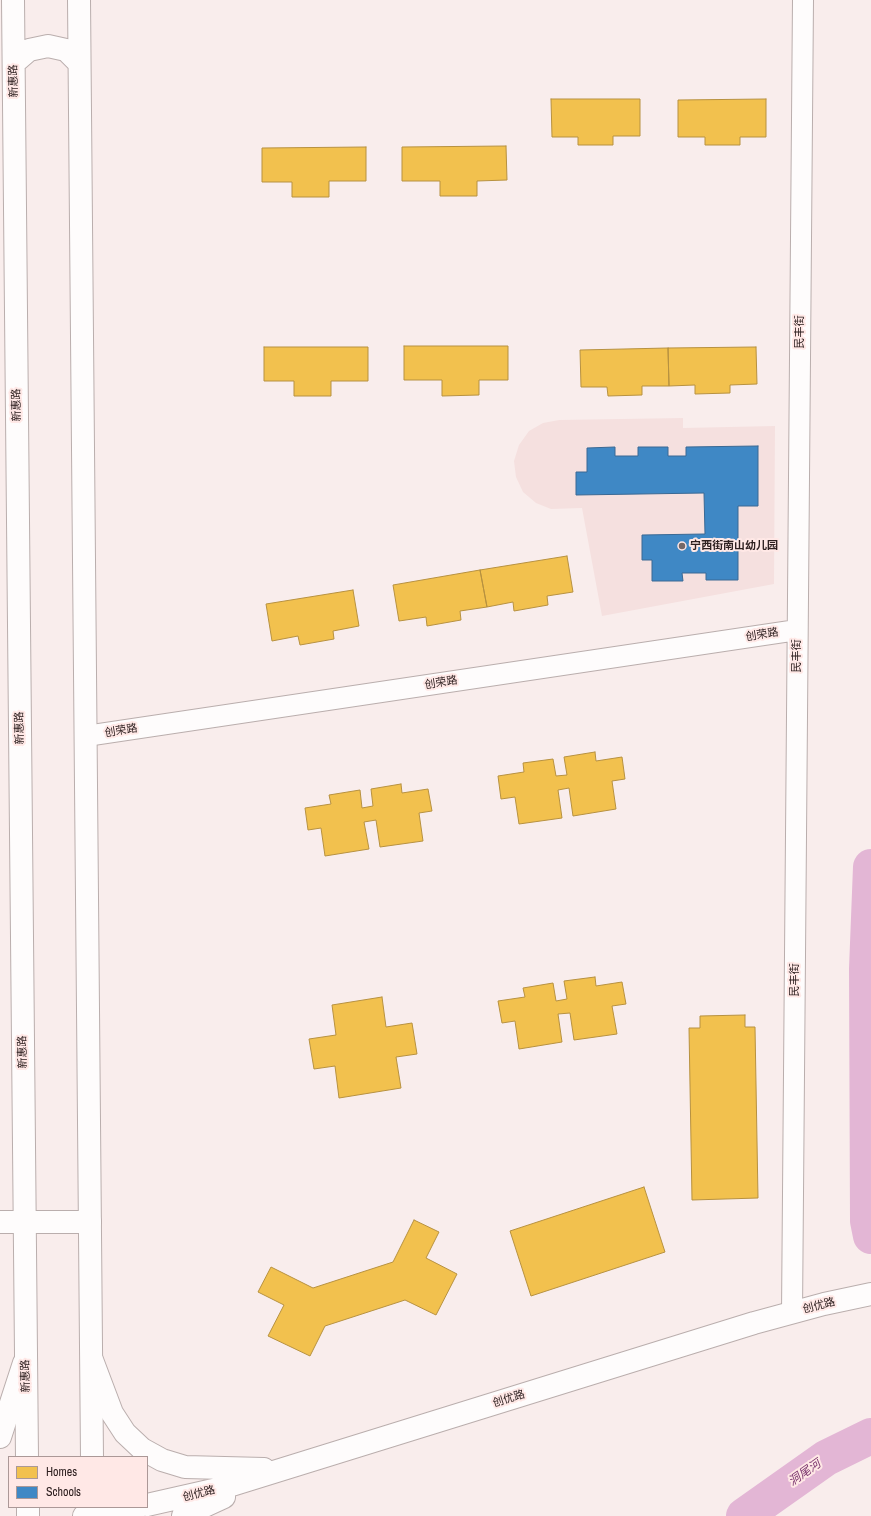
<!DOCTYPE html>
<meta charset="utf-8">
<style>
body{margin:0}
#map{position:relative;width:871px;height:1516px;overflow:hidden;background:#f9edec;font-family:"Archivo Narrow",sans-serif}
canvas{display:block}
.legend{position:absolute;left:8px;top:1456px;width:140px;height:52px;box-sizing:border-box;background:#ffe8e6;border:1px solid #ab9897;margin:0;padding:5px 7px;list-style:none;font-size:12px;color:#2e2020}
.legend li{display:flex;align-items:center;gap:8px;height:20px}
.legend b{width:20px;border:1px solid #ab9897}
</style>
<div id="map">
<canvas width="871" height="1516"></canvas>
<ul class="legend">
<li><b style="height:11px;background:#f2c14e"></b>Homes</li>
<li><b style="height:11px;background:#3f88c5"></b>Schools</li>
</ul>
</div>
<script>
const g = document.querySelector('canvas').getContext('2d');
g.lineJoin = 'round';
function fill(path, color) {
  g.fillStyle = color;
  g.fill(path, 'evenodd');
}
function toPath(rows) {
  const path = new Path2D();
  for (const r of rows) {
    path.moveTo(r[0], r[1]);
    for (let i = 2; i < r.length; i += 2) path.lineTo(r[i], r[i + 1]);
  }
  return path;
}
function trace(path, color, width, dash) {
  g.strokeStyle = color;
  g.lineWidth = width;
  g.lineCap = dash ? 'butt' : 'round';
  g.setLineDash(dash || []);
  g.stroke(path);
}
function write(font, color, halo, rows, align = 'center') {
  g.font = font + ' "Archivo Narrow","Noto Sans SC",sans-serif';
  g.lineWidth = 4;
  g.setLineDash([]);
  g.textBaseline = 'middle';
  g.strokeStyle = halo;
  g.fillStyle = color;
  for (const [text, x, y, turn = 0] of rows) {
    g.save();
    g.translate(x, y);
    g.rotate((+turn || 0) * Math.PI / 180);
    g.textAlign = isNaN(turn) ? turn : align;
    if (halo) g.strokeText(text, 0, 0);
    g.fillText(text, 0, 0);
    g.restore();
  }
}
fill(toPath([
 [683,418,683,428,775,426,774,584,602,616,582,508,551,509,536,503,523,492,516,477,514,461,519,445,529,431,543,423,559,420]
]), '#f5e0df');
const homes = toPath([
 [551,99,640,99,640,136,613,136,613,145,578,145,578,137,552,137,551,99],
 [766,99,766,137,740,137,740,145,705,145,705,137,678,137,678,100,766,99],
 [506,146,507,180,477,181,477,196,440,196,440,181,402,181,402,147,506,146],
 [366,147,366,181,329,181,329,197,292,197,292,182,262,182,262,148,366,147],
 [404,346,508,346,508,380,479,380,479,395,442,396,442,380,404,380,404,346],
 [264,347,368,347,368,381,331,381,331,396,294,396,294,381,264,381,264,347],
 [756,347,757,384,730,385,730,393,695,394,695,385,669,386,668,348,756,347],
 [668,348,669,386,642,386,642,395,608,396,607,387,581,387,580,350,668,348],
 [567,556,573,592,547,596,548,605,514,611,513,602,487,607,480,570,567,556],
 [480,570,487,607,460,611,461,620,427,626,426,617,399,621,393,585,480,570],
 [353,590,359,626,333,631,334,639,300,645,298,636,272,641,266,604,353,590],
 [595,752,596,761,622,757,625,779,612,781,616,809,573,816,569,788,558,790,562,818,519,824,515,797,501,799,498,776,524,772,523,763,553,759,556,776,567,775,564,757,595,752],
 [401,784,402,793,428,789,432,811,419,813,423,841,380,847,376,820,364,822,369,849,325,856,321,828,308,830,305,808,331,804,329,795,360,790,362,808,373,806,371,789,401,784],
 [595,977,596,986,622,982,626,1004,612,1006,617,1034,574,1040,570,1013,558,1014,562,1042,519,1049,515,1021,502,1023,498,1001,525,997,523,988,553,983,556,1001,567,999,564,981,595,977],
 [382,997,386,1027,412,1023,417,1054,396,1057,401,1088,339,1098,335,1066,314,1069,309,1039,336,1035,332,1005,382,997],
 [745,1015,745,1027,755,1027,758,1198,692,1200,689,1028,700,1028,700,1016,745,1015],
 [644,1187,665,1252,531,1296,510,1231,644,1187],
 [414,1220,439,1232,426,1258,457,1274,436,1315,405,1300,325,1326,310,1356,268,1336,284,1305,258,1292,271,1267,313,1288,393,1262,414,1220]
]);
fill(homes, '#f2c14e');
trace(homes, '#b79140', 1);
const schools = toPath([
 [758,446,758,506,738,506,738,580,706,580,706,573,682,573,683,581,652,581,652,560,642,560,642,535,705,534,704,493,576,495,576,472,587,472,587,448,615,447,615,456,638,456,638,447,668,447,668,456,686,456,686,447,758,446]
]);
fill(schools, '#3f88c5');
trace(schools, '#3a6994', 1);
trace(toPath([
 [871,867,867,969,868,1221,871,1236],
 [744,1516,826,1458,871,1436]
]), '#e3b6d5', 36);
const minor = toPath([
 [86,736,797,630],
 [792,1313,803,0]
]);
const tertiary = toPath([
 [0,1222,90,1222],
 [92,1360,112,1413,125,1433,142,1449,162,1460,185,1467,264,1469],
 [0,1437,24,1363],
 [147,1505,222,1488,754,1323,824,1304,871,1294],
 [84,1516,138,1507],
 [183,1516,224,1497]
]);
const secondary = toPath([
 [13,0,27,1457],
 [79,0,92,1457],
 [14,63,29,50,48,46,66,50,79,63],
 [28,1507,28,1516],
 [93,1507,93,1516]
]);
trace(minor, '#baaead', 22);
trace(tertiary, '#baaead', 24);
trace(secondary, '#baaead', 24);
trace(minor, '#fefcfc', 20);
trace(tertiary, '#fefcfc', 22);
trace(secondary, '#fefcfc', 22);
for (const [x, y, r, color] of [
 [682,546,4,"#756867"]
]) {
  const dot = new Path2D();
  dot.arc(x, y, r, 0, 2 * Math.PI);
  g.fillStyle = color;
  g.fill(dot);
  trace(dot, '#ffe8e6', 1.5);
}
write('11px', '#2e2020', '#ffe8e6', [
 ["新惠路",14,81,-91],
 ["民丰街",800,332,-90],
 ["新惠路",17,405,-91],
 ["创荣路",762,635,-9],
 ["民丰街",797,656,-90],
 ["创荣路",441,683,-9],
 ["新惠路",20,728,-91],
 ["创荣路",121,731,-9],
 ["民丰街",795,980,-90],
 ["新惠路",23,1052,-91],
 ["创优路",819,1306,-14],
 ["新惠路",26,1376,-91],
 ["创优路",509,1399,-17],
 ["创优路",199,1494,-14]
]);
write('bold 11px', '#2e2020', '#ffe8e6', [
 ["宁西街南山幼儿园",690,546]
], 'left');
write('italic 12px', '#7b356e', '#ffe8e6', [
 ["洞尾河",805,1473,-35]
]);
</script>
